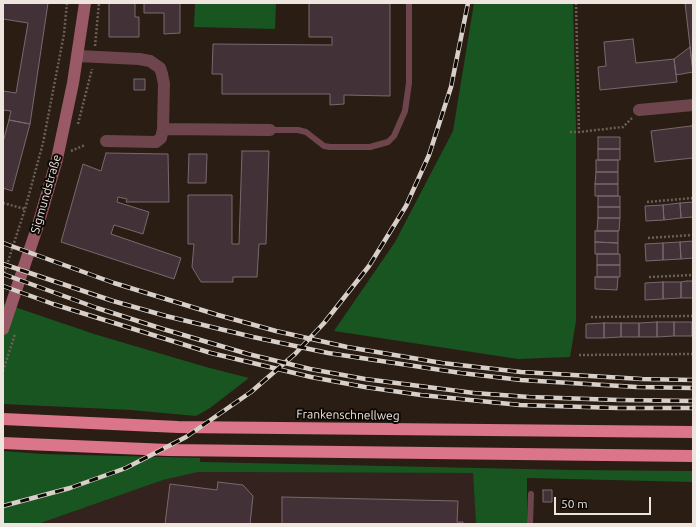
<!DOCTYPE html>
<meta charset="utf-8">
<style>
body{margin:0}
#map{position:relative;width:696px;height:527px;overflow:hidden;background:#2a1d14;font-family:Ubuntu,sans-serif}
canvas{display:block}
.frame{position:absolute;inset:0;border:4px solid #eee5df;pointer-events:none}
.scale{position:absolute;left:554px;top:497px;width:97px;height:18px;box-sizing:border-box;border:2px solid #eee5df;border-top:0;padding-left:5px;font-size:12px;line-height:14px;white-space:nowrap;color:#eee5df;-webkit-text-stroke:3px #0e0905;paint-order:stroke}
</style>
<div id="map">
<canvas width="696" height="527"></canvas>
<div class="frame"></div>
<div class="scale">50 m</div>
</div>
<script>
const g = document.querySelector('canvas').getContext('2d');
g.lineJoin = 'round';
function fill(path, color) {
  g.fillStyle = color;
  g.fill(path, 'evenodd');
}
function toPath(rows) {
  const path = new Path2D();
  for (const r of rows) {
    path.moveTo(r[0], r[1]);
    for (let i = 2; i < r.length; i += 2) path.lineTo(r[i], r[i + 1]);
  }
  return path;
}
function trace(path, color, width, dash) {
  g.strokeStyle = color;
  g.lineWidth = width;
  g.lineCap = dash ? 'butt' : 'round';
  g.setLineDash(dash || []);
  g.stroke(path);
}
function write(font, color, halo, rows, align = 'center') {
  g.font = font + ' Ubuntu,sans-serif';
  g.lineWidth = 4;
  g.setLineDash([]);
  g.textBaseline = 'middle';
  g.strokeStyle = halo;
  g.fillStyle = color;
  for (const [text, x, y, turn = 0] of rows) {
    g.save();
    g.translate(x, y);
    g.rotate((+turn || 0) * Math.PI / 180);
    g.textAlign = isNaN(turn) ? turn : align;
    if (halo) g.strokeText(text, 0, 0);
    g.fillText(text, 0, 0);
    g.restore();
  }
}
fill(toPath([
 [198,472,473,473,476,524,38,524,163,480]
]), '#34221e');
fill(toPath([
 [195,3,276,3,275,29,194,27],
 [474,3,573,3,576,128,576,321,570,357,518,359,334,331,395,242,453,131],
 [3,303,94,334,206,367,249,378,210,408,196,416,131,410,3,404],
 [3,451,42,454,200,458,200,464,200,462,572,470,693,471,693,482,527,478,527,524,476,524,473,473,198,472,163,480,38,524,3,524]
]), '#195520');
const building = toPath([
 [3,3,48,3,30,124,9,120,11,111,3,110,3,91,16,93,28,23,3,19,3,3],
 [109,3,135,3,135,17,139,17,139,37,109,37,109,3],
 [144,3,180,3,180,33,164,34,164,13,144,13,144,3],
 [309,3,390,3,390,96,344,95,344,104,330,105,330,94,222,94,222,74,212,74,213,44,332,45,332,37,309,37,309,3],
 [685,3,693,3,693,72,685,3],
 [633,39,636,63,674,59,677,82,600,90,598,67,606,66,604,42,633,39],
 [690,47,693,72,676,75,674,59,690,47],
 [134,79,145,79,145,90,134,90,134,79],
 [9,120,30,124,12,191,3,188,3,142,9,120],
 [691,126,693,126,693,158,655,162,651,131,691,126],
 [598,137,620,137,620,149,598,149,598,137],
 [598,149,620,149,620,160,598,160,598,149],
 [242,151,269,151,266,244,259,244,257,277,233,277,233,282,201,282,192,267,194,244,188,244,188,195,232,195,232,244,239,244,242,151],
 [106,153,168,154,169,202,126,202,127,199,118,197,117,202,149,212,143,234,114,225,111,234,181,258,174,279,61,242,83,164,101,171,106,153],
 [189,154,207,154,206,183,188,183,189,154],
 [596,160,618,160,618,172,596,172,596,160],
 [596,172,618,172,618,184,595,184,596,172],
 [595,184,618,184,618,196,595,196,595,184],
 [598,196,620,196,620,207,598,207,598,196],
 [693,202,693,217,681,218,680,203,693,202],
 [680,203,681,218,664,220,663,205,680,203],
 [663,205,664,220,646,221,645,206,663,205],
 [598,207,620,207,620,218,598,218,598,207],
 [598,218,620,218,619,231,597,231,598,218],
 [595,231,618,231,618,243,595,242,595,231],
 [693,241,693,258,681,259,680,242,693,241],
 [595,242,618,243,618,254,595,254,595,242],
 [680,242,681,259,663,260,663,243,680,242],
 [663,243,663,260,646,261,645,244,663,243],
 [597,254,620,254,620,265,597,265,597,254],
 [597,265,620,265,620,277,597,277,597,265],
 [595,277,618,277,617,290,595,289,595,277],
 [687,281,693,281,693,298,681,298,681,282,687,281],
 [663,282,663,299,645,300,645,283,663,282],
 [663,282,681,282,681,298,663,299,663,282],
 [657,322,657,337,639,337,639,323,657,322],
 [657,322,674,322,674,336,657,337,657,322],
 [674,322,692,322,692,336,674,336,674,322],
 [604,323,621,323,621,337,604,338,604,323],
 [604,323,604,338,586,338,586,324,604,323],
 [621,323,639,323,639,337,621,337,621,323],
 [218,482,243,485,253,496,250,524,165,524,170,484,217,490,218,482],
 [543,490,552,490,552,502,543,502,543,490],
 [282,497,458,501,457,522,463,522,463,524,282,524,282,497]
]);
fill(building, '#423238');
trace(building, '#7b686f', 1);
trace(toPath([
 [576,3,579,132,623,127,632,118],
 [95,46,99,3],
 [78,124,92,69],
 [570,132,579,132],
 [71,151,85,145],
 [647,202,693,198],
 [3,203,25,209],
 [648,238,693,235],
 [3,277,25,209,43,143,64,34,67,3],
 [649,277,693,275],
 [591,317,693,316],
 [579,355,693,354],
 [3,371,15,334]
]), '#6b5f57', 2.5, [2, 2]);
trace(toPath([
 [270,130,298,130,306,132,324,146,330,147,370,147,388,142,394,136,405,111,409,83,409,3],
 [530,524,531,494]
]), '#6e454d', 6);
trace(toPath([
 [78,56,139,59,150,61,160,68,162,74,164,84,163,129,161,138,156,142,106,141],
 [639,110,693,105],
 [163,129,270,130]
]), '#6e454d', 12);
trace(toPath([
 [3,329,38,225,57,159,73,83,85,3]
]), '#9a5966', 12);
trace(toPath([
 [3,419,178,427,693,432],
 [3,443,168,450,693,456]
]), '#da758a', 12);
const rail = toPath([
 [3,243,114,283,218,315,276,331,347,347,442,363,521,372,642,379,693,380],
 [3,264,113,301,166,316,253,337,328,353,461,373,521,380,637,387,693,388],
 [3,274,97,308,163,329,248,354,310,369,365,379,474,393,529,397,619,400,693,401],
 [3,286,53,304,211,353,311,377,365,387,421,395,520,405,618,408,693,408],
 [3,506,70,488,126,468,186,437,251,392,295,354,324,323,369,266,406,206,429,155,451,87,468,3]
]);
trace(rail, '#d8cfc8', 4.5);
trace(rail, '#0e0905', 3, [9]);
write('12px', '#eee5df', '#0e0905', [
 ["Sigmundstraße",46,194,-74],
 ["Frankenschnellweg",348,415,1]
]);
</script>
